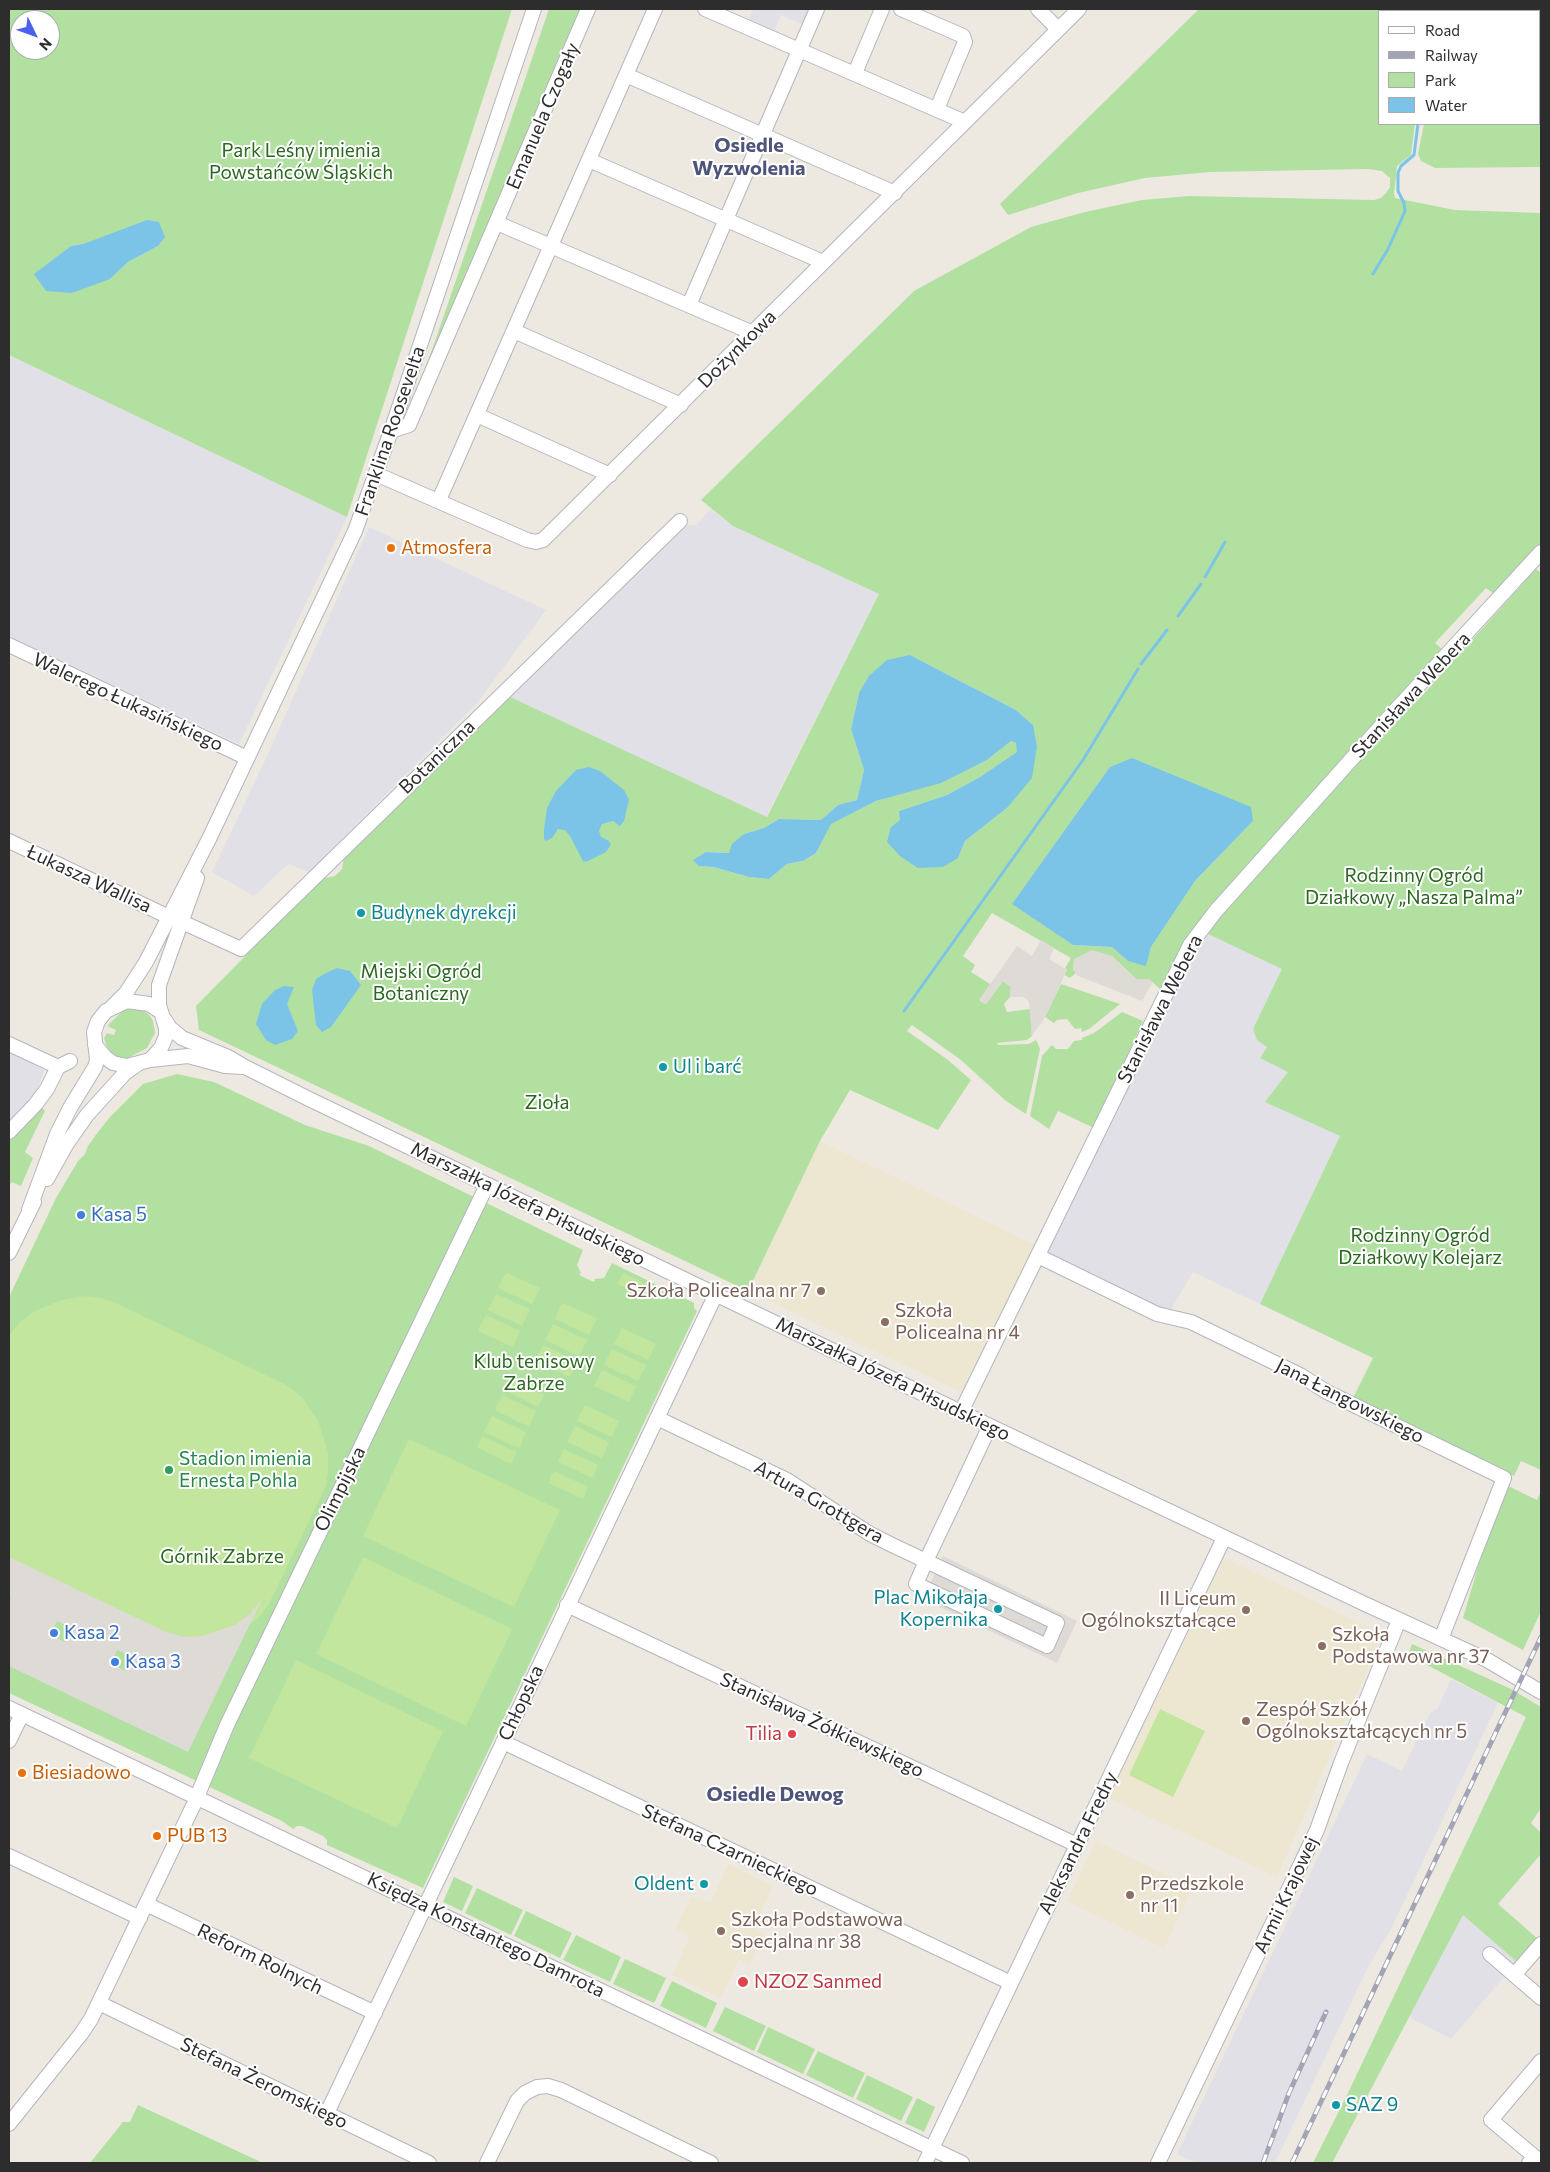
<!DOCTYPE html>
<meta charset="utf-8">
<style>
body{margin:0}
#map{position:relative;width:1550px;height:2172px;overflow:hidden;background:#ede9e1;font-family:Commissioner,sans-serif}
canvas{display:block}
.frame{position:absolute;inset:0;border:10px solid #2d2d2d;pointer-events:none}
.legend{position:absolute;left:1378px;top:10px;width:162px;height:115px;box-sizing:border-box;background:#fff;border:1px solid #ababab;margin:0;padding:6px 9px;list-style:none;font-size:15px;color:#2d2d2d}
.legend li{display:flex;align-items:center;gap:10px;height:25px}
.legend b{width:25px;border:1px solid #ababab}
.north{position:absolute;left:10px;top:10px;width:50px;height:50px;box-sizing:border-box;background:#fff;border:1px solid #ababab;border-radius:50%;rotate:132deg;font-size:14px;font-weight:700;line-height:20px;text-align:center;color:#2d2d2d}
.north::after{content:'';display:block;margin:auto;width:18px;height:22px;background:#4c60ef;clip-path:polygon(50% 0,100% 100%,50% 72%,0 100%)}
</style>
<div id="map">
<canvas width="1550" height="2172"></canvas>
<div class="frame"></div>
<ul class="legend">
<li><b style="height:6px;background:#fff"></b>Road</li>
<li><b style="height:6px;background:#a3a5b6"></b>Railway</li>
<li><b style="height:14px;background:#b2e0a1"></b>Park</li>
<li><b style="height:14px;background:#7bc4e8"></b>Water</li>
</ul>
<div class="north">N</div>
</div>
<script>
const g = document.querySelector('canvas').getContext('2d');
g.lineJoin = 'round';
function fill(path, color) {
  g.fillStyle = color;
  g.fill(path, 'evenodd');
}
function toPath(rows) {
  const path = new Path2D();
  for (const r of rows) {
    path.moveTo(r[0], r[1]);
    for (let i = 2; i < r.length; i += 2) path.lineTo(r[i], r[i + 1]);
  }
  return path;
}
function trace(path, color, width, dash) {
  g.strokeStyle = color;
  g.lineWidth = width;
  g.lineCap = dash ? 'butt' : 'round';
  g.setLineDash(dash || []);
  g.stroke(path);
}
function write(font, color, halo, rows, align = 'center') {
  g.font = font + ' Commissioner,sans-serif';
  g.lineWidth = 4;
  g.setLineDash([]);
  g.textBaseline = 'middle';
  g.strokeStyle = halo;
  g.fillStyle = color;
  for (const [text, x, y, turn = 0] of rows) {
    g.save();
    g.translate(x, y);
    g.rotate((+turn || 0) * Math.PI / 180);
    g.textAlign = isNaN(turn) ? turn : align;
    if (halo) g.strokeText(text, 0, 0);
    g.fillText(text, 0, 0);
    g.restore();
  }
}
fill(toPath([
 [753,9,813,9,806,26,781,15,773,35,747,24],
 [9,355,347,517,239,744,9,636],
 [711,509,733,526,879,594,766,817,506,695,680,526,696,525],
 [369,527,546,610,478,702,309,872,288,864,254,896,212,872,268,754],
 [1206,933,1283,969,1253,1029,1267,1047,1260,1058,1288,1072,1340,1136,1260,1304,1193,1272,1168,1314,1042,1256,1163,1014],
 [9,1052,44,1070,35,1096,9,1122],
 [1451,1679,1498,1703,1391,1929,1368,1967,1275,2163,1197,2163,1177,2154,1367,1754,1402,1771,1430,1713,1438,1708],
 [1463,1914,1517,1962,1451,2039,1409,2017]
]), '#e2e0e7');
fill(toPath([
 [820,1141,1037,1246,965,1394,748,1291],
 [1224,1558,1383,1634,1277,1877,1109,1798],
 [1096,1841,1193,1888,1164,1948,1067,1901],
 [728,1864,773,1886,754,1928,766,1934,750,1965,739,1960,721,1998,672,1975,690,1936,675,1929,691,1897,711,1902]
]), '#ede6d1');
fill(toPath([
 [9,9,512,9,347,517,9,355],
 [20,20,50,20,50,50,20,50],
 [86,243,158,246,128,262,110,279,56,258,71,246],
 [549,9,580,9,416,392,432,350],
 [1199,9,1453,9,1453,11,1379,11,1379,124,1415,124,1411,155,1397,166,1394,194,1395,198,1455,210,1541,213,1541,543,1498,590,1493,593,1486,588,1435,643,1442,649,1305,802,1161,990,1149,979,1136,979,1112,956,1073,969,1076,973,1070,978,1064,975,1067,970,1065,968,1071,958,992,913,963,956,975,965,971,972,990,984,980,1001,986,1004,1003,981,1011,987,1010,997,1004,1004,1007,1012,1030,1009,1032,1036,1027,1040,997,1043,998,1045,1029,1044,1036,1040,1040,1049,1026,1114,1006,1101,961,1060,912,1025,907,1031,948,1060,971,1080,938,1130,850,1090,820,1141,748,1291,199,1030,196,1006,321,879,335,876,342,869,344,857,506,695,767,817,879,594,733,526,701,500,914,291,1031,227,1085,212,1142,200,1189,196,1374,200,1381,198,1386,193,1390,187,1390,178,1382,171,1368,169,1210,172,1145,178,1078,193,1008,215,1000,204],
 [910,655,1016,710,1033,725,1007,808,965,841,958,858,899,811,947,795,980,777,1018,752,1016,743,1011,741,987,760,941,782,876,801,830,824,816,853,803,861,787,864,769,879,749,877,713,867,700,866,706,852,729,853,744,834,764,828,779,819,821,820,838,805,857,800,864,770,851,729,859,693],
 [1253,821,1195,881,1151,947,1146,965,1128,961,1112,947,1073,945,1013,903,1035,873],
 [1460,9,1541,9,1541,167,1435,168,1421,161,1418,154,1424,124,1539,124,1539,11,1459,11],
 [1536,569,1541,573,1541,1470,1521,1461,1514,1476,1352,1400,1373,1358,1260,1304,1340,1136,1265,1102,1288,1072,1260,1058,1267,1047,1257,1040,1253,1029,1282,969,1206,933,1391,723,1419,699],
 [1061,984,1120,1004,1089,1029,1082,1032,1081,1028,1075,1029,1067,1019,1057,1020,1054,1023,1045,1017],
 [128,1006,144,1011,150,1016,153,1021,155,1033,147,1048,124,1060,113,1054,107,1047,104,1038,107,1033,114,1035,116,1030,109,1027,108,1025],
 [1122,1012,1143,1021,1094,1128,1058,1111,1049,1129,1030,1116,1042,1056,1052,1045,1056,1049,1068,1049,1074,1041,1082,1040,1082,1038,1094,1033],
 [177,1074,214,1082,305,1125,369,1146,583,1250,577,1265,581,1273,579,1275,594,1282,595,1279,604,1278,612,1263,694,1303,694,1308,697,1311,423,1888,327,1845,327,1840,323,1836,302,1826,297,1826,293,1829,282,1821,9,1693,9,1297,56,1198,78,1161,85,1154,88,1146,95,1136,109,1118,143,1084],
 [40,1105,45,1111,25,1152,33,1158,21,1186,12,1182,9,1185,9,1136],
 [1506,1485,1537,1500,1541,1491,1541,1611,1523,1650,1463,1618,1492,1519],
 [1412,1644,1511,1689,1541,1707,1541,1808,1531,1823,1541,1833,1541,1854,1498,1904,1538,1939,1517,1962,1463,1915,1332,2163,1313,2163,1348,2093,1526,1717,1408,1655],
 [454,1877,473,1886,462,1911,443,1902],
 [477,1888,523,1910,511,1935,465,1913],
 [526,1911,572,1933,560,1958,514,1936],
 [576,1935,621,1957,610,1982,563,1960],
 [625,1959,666,1978,654,2003,613,1984],
 [672,1981,717,2003,706,2028,660,2006],
 [725,2007,766,2026,754,2051,713,2031],
 [768,2027,815,2049,803,2074,757,2052],
 [818,2051,865,2073,853,2098,806,2075],
 [867,2075,913,2097,901,2121,856,2099],
 [917,2098,935,2107,924,2132,905,2123],
 [138,2105,263,2163,90,2163,123,2122,130,2122]
]), '#b2e0a1');
fill(toPath([
 [506,1273,540,1288,532,1304,498,1288],
 [623,1273,651,1286,646,1297,618,1284],
 [496,1294,530,1309,522,1326,488,1310],
 [85,1296,101,1298,116,1303,286,1385,302,1397,318,1421,328,1452,328,1472,325,1488,269,1604,259,1617,241,1632,195,1646,9,1566,9,1336,19,1323,35,1311,62,1300],
 [562,1303,597,1318,589,1335,555,1319],
 [486,1315,520,1331,513,1347,478,1331],
 [553,1324,587,1340,579,1356,545,1340],
 [622,1328,656,1344,648,1360,614,1344],
 [543,1345,577,1361,570,1377,535,1361],
 [612,1349,646,1365,638,1381,604,1365],
 [602,1370,636,1386,629,1402,594,1386],
 [509,1378,544,1395,538,1407,504,1390],
 [502,1395,536,1411,529,1427,495,1410],
 [585,1405,619,1421,612,1437,577,1421],
 [492,1416,526,1432,519,1448,484,1432],
 [575,1426,609,1442,602,1458,567,1442],
 [482,1436,517,1452,511,1464,477,1447],
 [409,1439,560,1510,514,1607,363,1536],
 [564,1449,598,1465,593,1478,558,1462],
 [554,1471,588,1487,583,1499,548,1483],
 [363,1557,512,1629,466,1726,316,1654],
 [296,1660,443,1731,397,1828,249,1758],
 [1160,1709,1205,1731,1173,1797,1129,1775]
]), '#c3e69e');
fill(toPath([
 [1041,940,1054,948,1049,959,1067,970,1044,1019,1032,1036,1029,1002,1024,997,1010,997,1011,987,1003,981,986,1004,979,1000,1017,946,1032,956],
 [1092,950,1112,956,1136,979,1149,979,1153,982,1142,1001,1078,976,1073,969,1074,959],
 [943,1556,1077,1621,1057,1663,923,1599],
 [9,1557,164,1631,183,1637,203,1636,235,1625,251,1613,263,1597,188,1752,9,1666,9,1604,11,1599,9,1598],
 [57,1621,72,1628,65,1642,50,1635],
 [117,1650,133,1657,126,1671,111,1664]
]), '#dedbd7');
fill(toPath([
 [147,220,159,222,165,237,158,246,128,262,110,279,72,293,46,291,34,274,71,246,86,243],
 [910,655,1016,710,1033,725,1037,747,1032,778,1007,808,965,841,958,858,943,867,918,868,901,857,887,842,891,827,900,820,899,811,947,795,980,777,1017,752,1016,743,1011,741,987,760,941,783,876,801,831,824,816,853,803,861,787,864,769,879,749,877,713,867,699,866,693,860,706,852,729,853,732,844,744,834,764,828,779,819,821,820,838,805,857,800,864,770,851,729,859,693,869,676,887,660],
 [1132,758,1251,807,1253,821,1195,881,1151,947,1146,966,1128,961,1112,947,1073,945,1012,904,1110,767],
 [589,767,600,771,624,790,629,800,624,821,620,826,613,821,602,824,599,831,601,837,609,841,611,844,606,852,586,862,583,861,570,836,565,830,558,829,552,838,546,841,544,839,544,829,547,808,556,791,576,770],
 [337,968,350,971,361,985,331,1027,322,1032,316,1025,312,990,316,979,326,973],
 [284,986,294,987,287,1004,298,1031,292,1039,275,1045,266,1040,256,1024,262,1004,275,990]
]), '#7bc4e8');
trace(toPath([
 [1455,11,1456,9],
 [1373,274,1388,249,1405,211,1404,203,1398,191,1398,173,1401,166,1414,155,1418,124],
 [1205,577,1225,542],
 [1178,616,1201,584],
 [1141,664,1167,630],
 [904,1011,1083,760,1138,669]
]), '#7bc4e8', 3);
const minor = toPath([
 [705,9,965,122],
 [901,9,963,36,965,42,937,109],
 [1038,9,1058,29],
 [855,73,882,9],
 [626,75,895,193],
 [589,160,823,262],
 [497,223,753,333],
 [689,305,817,9],
 [514,331,681,405],
 [477,415,610,475],
 [391,431,409,425,588,9],
 [376,474,527,540,536,542,543,540,1079,9],
 [439,500,655,9],
 [9,645,247,758],
 [9,841,169,917],
 [182,922,241,949,680,521],
 [112,1007,126,993,146,962,209,839,355,531,391,431,534,9],
 [165,1020,170,1028,182,1038,228,1057,245,1067,309,1099,990,1426,1365,1604,1487,1660,1541,1692],
 [9,1044,58,1067,70,1061],
 [95,1045,105,1057,113,1063,127,1066,150,1060,161,1048,166,1036,166,1028,159,1005,159,985,197,878],
 [150,1060,188,1056,225,1066,243,1067],
 [9,1132,35,1105,47,1089,58,1067],
 [47,1179,66,1145,87,1115,125,1073,138,1064],
 [29,1210,57,1134,70,1108,95,1067,97,1060,94,1032,98,1021,106,1011,127,1001,149,1004,161,1012],
 [9,1253,34,1202],
 [1038,1256,1157,1314,1191,1322,1300,1375,1327,1392,1504,1478,1441,1639],
 [961,1412,1190,945,1215,912,1382,725,1541,552],
 [657,1418,787,1480,870,1534,890,1544,926,1561,964,1579,1057,1623,1047,1646,916,1584,926,1561,956,1498,987,1432,990,1426],
 [567,1605,1077,1845],
 [9,1708,962,2163],
 [9,1741,22,1714],
 [503,1742,1011,1983],
 [9,1856,140,1918],
 [146,1904,375,2013],
 [1490,1954,1541,1998],
 [1514,1975,1541,1944],
 [99,2003,429,2163],
 [327,2113,716,1294],
 [9,2124,81,2034,91,2019,194,1804,227,1725,487,1185],
 [487,2163,517,2101,525,2093,537,2087,548,2086,561,2090,711,2163],
 [925,2163,1224,1538],
 [1158,2163,1317,1830,1341,1763,1399,1620],
 [1529,2163,1535,2157,1491,2120,1541,2061]
]);
trace(minor, '#b4b5bf', 16);
trace(minor, '#fff', 14);
const rail = toPath([
 [1263,2163,1289,2093,1326,2012],
 [1292,2163,1541,1637]
]);
trace(rail, '#a3a5b6', 5);
trace(rail, '#fff', 3, [9]);
for (const [x, y, r, color] of [
 [391,548,5,"#e8710a"],
 [361,913,5,"#0f9aa8"],
 [663,1067,5,"#0f9aa8"],
 [81,1215,5,"#3f7fe0"],
 [821,1291,5,"#8d6e63"],
 [885,1322,5,"#8d6e63"],
 [169,1470,5,"#2e9e5b"],
 [998,1609,5,"#0f9aa8"],
 [1246,1610,5,"#8d6e63"],
 [54,1633,5,"#3f7fe0"],
 [1322,1646,5,"#8d6e63"],
 [115,1662,5,"#3f7fe0"],
 [1246,1721,5,"#8d6e63"],
 [792,1734,5,"#e0444e"],
 [22,1773,5,"#e8710a"],
 [157,1836,5,"#e8710a"],
 [704,1884,5,"#0f9aa8"],
 [1130,1895,5,"#8d6e63"],
 [721,1931,5,"#8d6e63"],
 [743,1982,6,"#e0444e"],
 [1336,2105,5,"#0f9aa8"]
]) {
  const dot = new Path2D();
  dot.arc(x, y, r, 0, 2 * Math.PI);
  g.fillStyle = color;
  g.fill(dot);
  trace(dot, '#fff', 2);
}
write('19px', '#2d2d2d', '#fff', [
 ["Emanuela Czogały",543,116,-67],
 ["Dożynkowa",737,349,-45],
 ["Franklina Roosevelta",390,431,-71],
 ["Stanisława Webera",1411,695,-47],
 ["Walerego Łukasińskiego",128,702,25],
 ["Botaniczna",437,757,-44],
 ["Łukasza Wallisa",89,879,25],
 ["Stanisława Webera",1160,1009,-63],
 ["Marszałka Józefa Piłsudskiego",528,1204,26],
 ["Marszałka Józefa Piłsudskiego",893,1379,26],
 ["Jana Łangowskiego",1350,1401,27],
 ["Olimpijska",340,1489,-64],
 ["Artura Grottgera",819,1502,30],
 ["Chłopska",521,1703,-65],
 ["Stanisława Żółkiewskiego",822,1725,25],
 ["Aleksandra Fredry",1078,1843,-64],
 ["Stefana Czarnieckiego",730,1850,25],
 ["Armii Krajowej",1286,1895,-65],
 ["Księdza Konstantego Damrota",486,1935,26],
 ["Reform Rolnych",260,1959,26],
 ["Stefana Żeromskiego",264,2083,26]
]);
write('19px', '#2a6720', '#fff', [
 ["Park Leśny imienia",301,151],
 ["Powstańców Śląskich",301,173],
 ["Rodzinny Ogród",1414,876],
 ["Działkowy „Nasza Palma”",1414,898],
 ["Miejski Ogród",421,972],
 ["Botaniczny",421,994],
 ["Zioła",547,1103],
 ["Rodzinny Ogród",1420,1236],
 ["Działkowy Kolejarz",1420,1258],
 ["Klub tenisowy",534,1362],
 ["Zabrze",534,1384],
 ["Górnik Zabrze",222,1557]
]);
write('19px', '#c56008', '#fff', [
 ["Atmosfera",401,548],
 ["Biesiadowo",32,1773],
 ["PUB 13",167,1836]
], 'left');
write('19px', '#0d838f', '#fff', [
 ["Budynek dyrekcji",371,913],
 ["Ul i barć",673,1067],
 ["Plac Mikołaja",988,1598,"right"],
 ["Kopernika",988,1620,"right"],
 ["Oldent",694,1884,"right"],
 ["SAZ 9",1346,2105]
], 'left');
write('19px', '#366cbe', '#fff', [
 ["Kasa 5",91,1215],
 ["Kasa 2",64,1633],
 ["Kasa 3",125,1662]
], 'left');
write('19px', '#785e54', '#fff', [
 ["Szkoła Policealna nr 7",811,1291,"right"],
 ["Szkoła",895,1311],
 ["Policealna nr 4",895,1333],
 ["II Liceum",1236,1599,"right"],
 ["Ogólnokształcące",1236,1621,"right"],
 ["Szkoła",1332,1635],
 ["Podstawowa nr 37",1332,1657],
 ["Zespół Szkół",1256,1710],
 ["Ogólnokształcących nr 5",1256,1732],
 ["Przedszkole",1140,1884],
 ["nr 11",1140,1906],
 ["Szkoła Podstawowa",731,1920],
 ["Specjalna nr 38",731,1942]
], 'left');
write('19px', '#27864d', '#fff', [
 ["Stadion imienia",179,1459],
 ["Ernesta Pohla",179,1481]
], 'left');
write('19px', '#be3a42', '#fff', [
 ["Tilia",782,1734],
 ["NZOZ Sanmed",754,1982,"left"]
], 'right');
write('bold 20px', '#4f547b', '#fff', [
 ["Osiedle",749,145],
 ["Wyzwolenia",749,168],
 ["Osiedle Dewog",775,1794]
]);
</script>
